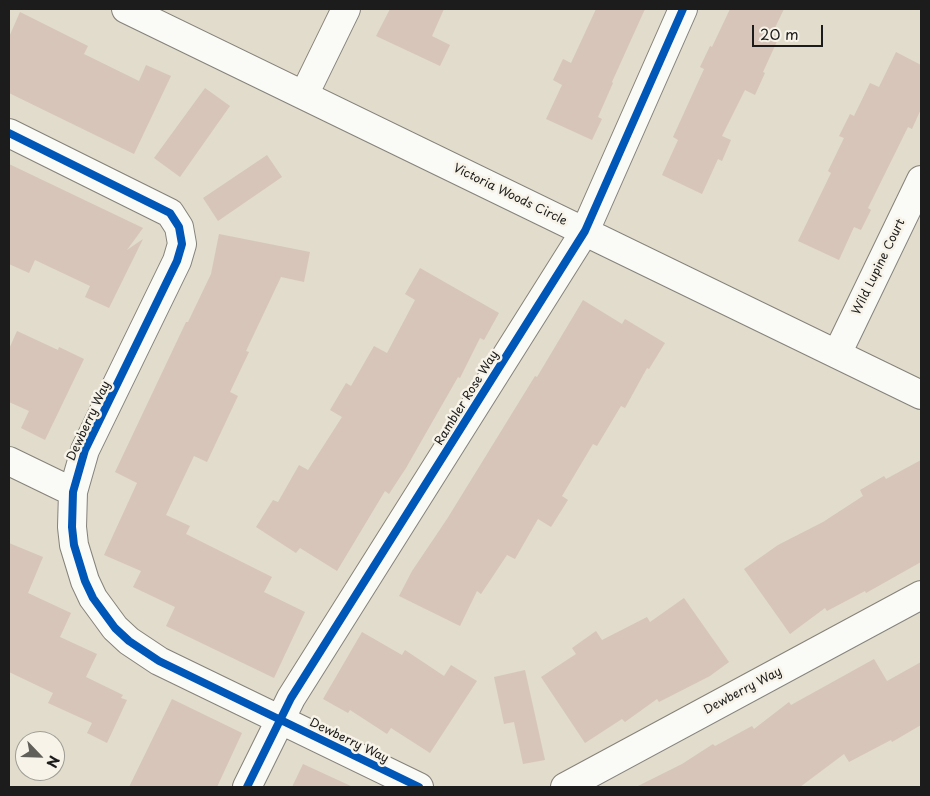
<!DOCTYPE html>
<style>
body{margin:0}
#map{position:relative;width:930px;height:796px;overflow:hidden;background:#e1dccb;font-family:"Playpen Sans",sans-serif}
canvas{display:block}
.frame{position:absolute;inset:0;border:10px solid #1c1c1c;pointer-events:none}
.north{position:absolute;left:15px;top:731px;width:50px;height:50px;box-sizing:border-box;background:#f7f3e8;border:1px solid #9f9d96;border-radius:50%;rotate:114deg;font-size:14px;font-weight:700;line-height:20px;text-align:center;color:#1c1c1c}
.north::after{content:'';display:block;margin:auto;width:18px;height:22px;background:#615f59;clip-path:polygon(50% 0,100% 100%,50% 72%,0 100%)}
.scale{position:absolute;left:752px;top:25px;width:71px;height:22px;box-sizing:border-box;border:2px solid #1c1c1c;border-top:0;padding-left:6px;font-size:15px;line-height:18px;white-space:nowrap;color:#1c1c1c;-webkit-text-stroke:4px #f7f3e8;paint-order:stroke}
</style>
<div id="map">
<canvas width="930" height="796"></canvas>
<div class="frame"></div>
<div class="north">N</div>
<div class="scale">20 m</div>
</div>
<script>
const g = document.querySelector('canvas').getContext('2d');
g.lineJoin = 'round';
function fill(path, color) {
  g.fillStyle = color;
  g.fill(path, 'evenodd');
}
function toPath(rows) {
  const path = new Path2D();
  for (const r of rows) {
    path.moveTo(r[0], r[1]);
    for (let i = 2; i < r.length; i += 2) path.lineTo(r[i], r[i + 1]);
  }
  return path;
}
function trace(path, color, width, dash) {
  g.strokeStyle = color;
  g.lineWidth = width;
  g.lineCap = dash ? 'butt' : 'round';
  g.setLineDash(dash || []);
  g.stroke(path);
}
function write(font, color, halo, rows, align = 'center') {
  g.font = font + ' "Playpen Sans",sans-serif';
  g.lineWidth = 5;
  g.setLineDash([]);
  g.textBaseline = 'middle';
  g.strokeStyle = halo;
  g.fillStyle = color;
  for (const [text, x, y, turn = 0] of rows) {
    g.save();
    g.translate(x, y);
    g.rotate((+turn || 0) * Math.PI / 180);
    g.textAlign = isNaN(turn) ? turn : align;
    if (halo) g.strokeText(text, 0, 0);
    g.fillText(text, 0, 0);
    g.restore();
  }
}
fill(toPath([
 [390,9,444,9,432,36,450,45,440,66,376,36],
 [596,9,645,9,612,82,613,83,598,117,602,119,592,140,546,119,562,85,553,80,563,59,571,63],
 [730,9,784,9,772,34,779,37,763,72,765,73,755,95,745,90,722,136,731,140,722,161,718,159,702,194,662,175,678,140,673,137,704,69,700,67,710,46,712,47],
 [20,12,88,46,84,54,139,81,146,65,171,76,134,154,9,93,9,37],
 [896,52,921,65,921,109,912,129,908,127,868,208,871,210,861,230,854,227,839,260,798,241,831,173,828,171,844,138,839,136,850,114,854,116,870,83,879,87],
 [205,88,230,106,180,177,154,158],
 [267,155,282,177,218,221,203,198],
 [9,164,143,228,127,250,143,239,109,308,85,297,90,286,35,260,29,273,9,264],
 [219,234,310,252,304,282,281,277,246,351,249,352,230,392,238,396,207,462,194,456,166,515,190,526,186,534,272,577,264,592,305,612,274,678,166,626,175,607,133,587,141,571,104,555,137,483,115,472,186,322,188,322,211,274],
 [420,268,499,313,484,340,480,338,460,378,458,377,406,468,389,494,385,491,337,571,300,548,296,553,256,527,273,500,278,502,299,465,308,470,342,417,330,410,346,383,351,386,374,346,387,353,415,300,405,294],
 [583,300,622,324,625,319,665,343,649,369,647,368,625,408,621,406,597,446,593,444,562,496,568,500,551,527,538,519,515,559,507,555,481,594,477,591,460,626,399,596,412,571,447,519,535,376,537,377],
 [17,331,58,350,59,347,84,359,45,440,21,428,29,411,9,402,9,349],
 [921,460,921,562,866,593,865,591,827,611,825,608,790,634,744,569,778,545,823,522,863,496,860,490,884,476,886,479],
 [9,543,43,557,28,593,71,613,60,637,97,654,86,677,123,695,121,698,127,700,107,743,87,733,92,723,48,703,53,693,9,672],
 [684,598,729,662,710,676,659,702,657,699,625,722,622,719,585,743,541,677,576,654,572,648,596,631,602,640,647,617,650,622],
 [362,632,402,655,405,650,444,676,451,665,477,681,430,753,391,728,387,734,350,710,348,713,323,699],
 [874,659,887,681,921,662,921,725,892,742,891,740,849,762,844,754,800,787,636,787,682,764,713,744,715,746,752,726,754,729,789,702,791,705],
 [525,670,545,760,523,764,514,722,504,724,494,677],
 [172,699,242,733,217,787,129,787],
 [303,764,353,787,292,787]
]), '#d7c5ba');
const minor = toPath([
 [126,9,921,395],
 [304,95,346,9],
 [9,133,170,213,179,227,182,244,177,261,85,450,73,492,72,527,74,545,85,581,93,598,115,628,129,641,159,661,419,787],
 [837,354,921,180],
 [9,461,73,492],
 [247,787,291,698,585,231,683,9],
 [565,787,921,595]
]);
trace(minor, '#85827a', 30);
trace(minor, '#fafaf7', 28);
trace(toPath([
 [9,133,170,213,179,227,182,244,177,261,85,450,73,492,72,527,74,545,85,581,93,598,115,628,129,641,159,661,419,787],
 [247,787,291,698,585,231,683,9]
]), '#0057b8', 8);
write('12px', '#1c1c1c', '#f7f3e8', [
 ["Victoria Woods Circle",510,195,26],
 ["Wild Lupine Court",879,267,-64],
 ["Rambler Rose Way",467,398,-58],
 ["Dewberry Way",89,421,-65],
 ["Dewberry Way",743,691,-28],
 ["Dewberry Way",349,741,26]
]);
</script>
